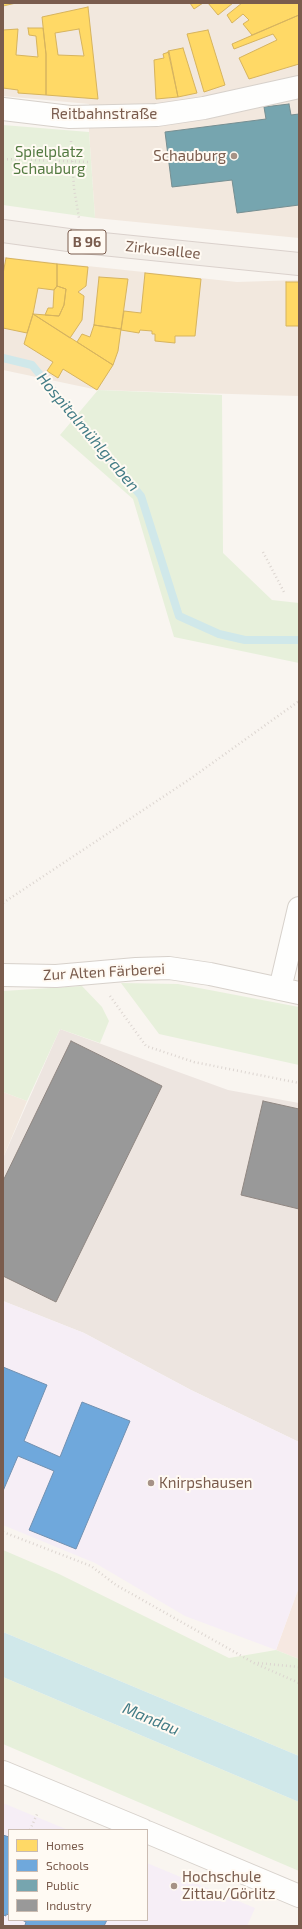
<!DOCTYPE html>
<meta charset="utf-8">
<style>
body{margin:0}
#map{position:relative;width:302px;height:1929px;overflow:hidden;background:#f9f5f0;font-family:"Exo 2",sans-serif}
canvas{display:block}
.frame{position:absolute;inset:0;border:4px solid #7a5c4d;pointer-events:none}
.legend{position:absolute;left:8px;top:1829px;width:140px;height:92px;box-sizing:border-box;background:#fffaf3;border:1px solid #cabbb1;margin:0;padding:5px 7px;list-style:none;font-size:12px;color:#7a5c4d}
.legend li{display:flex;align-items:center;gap:8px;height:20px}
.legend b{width:20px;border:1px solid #cabbb1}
</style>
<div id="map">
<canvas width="302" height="1929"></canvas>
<div class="frame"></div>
<ul class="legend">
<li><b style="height:11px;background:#ffd966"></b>Homes</li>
<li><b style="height:11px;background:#6fa8dc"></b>Schools</li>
<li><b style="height:11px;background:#76a5af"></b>Public</li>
<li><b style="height:11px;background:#999"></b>Industry</li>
</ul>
</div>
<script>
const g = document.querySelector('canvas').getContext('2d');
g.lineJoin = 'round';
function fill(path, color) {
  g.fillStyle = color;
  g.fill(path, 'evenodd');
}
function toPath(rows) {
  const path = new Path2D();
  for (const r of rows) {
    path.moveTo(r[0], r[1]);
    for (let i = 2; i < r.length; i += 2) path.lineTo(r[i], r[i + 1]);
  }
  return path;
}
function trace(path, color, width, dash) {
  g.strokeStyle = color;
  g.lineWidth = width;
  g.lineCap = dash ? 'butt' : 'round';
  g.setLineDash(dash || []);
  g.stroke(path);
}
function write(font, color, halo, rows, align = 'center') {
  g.font = font + ' "Exo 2",sans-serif';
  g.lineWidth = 4;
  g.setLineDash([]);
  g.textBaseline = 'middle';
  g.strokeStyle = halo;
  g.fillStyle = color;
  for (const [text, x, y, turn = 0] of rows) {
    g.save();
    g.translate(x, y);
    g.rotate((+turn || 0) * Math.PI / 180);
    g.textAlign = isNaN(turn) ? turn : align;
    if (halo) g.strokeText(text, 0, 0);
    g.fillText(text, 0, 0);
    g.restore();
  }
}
fill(toPath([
 [3,3,299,3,299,238,95,218,89,132,89,104,3,96],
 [3,257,237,282,299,280,299,396,98,390,3,370],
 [3,1092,27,1101,3,1158]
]), '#f2e8de');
fill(toPath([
 [299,1587,299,1659,276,1650]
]), '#f6e8e1');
fill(toPath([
 [60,1029,228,1090,299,1103,299,1442,191,1390,84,1333,3,1301,3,1158]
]), '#ede5e0');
fill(toPath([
 [3,1301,84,1333,191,1390,299,1442,299,1587,276,1650,185,1616,95,1563,3,1525],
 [3,1803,68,1830,9,1830,9,1920,147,1920,147,1863,255,1908,247,1926,3,1926]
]), '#f6eef6');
fill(toPath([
 [3,125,89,132,95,218,3,205],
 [98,390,222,395,223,553,272,600,299,603,299,663,174,637,133,499,60,435],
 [121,983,178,984,299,1007,299,1065,159,1034],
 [82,986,102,1007,109,1021,100,1043,60,1029,27,1101,3,1092,3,991],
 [3,1550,59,1574,229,1658,276,1650,299,1659,299,1756,3,1632],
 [3,1677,299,1802,299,1871,3,1744]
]), '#e7f0db');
fill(toPath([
 [3,1632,299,1756,299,1802,3,1677]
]), '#d0e8ea');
const homes = toPath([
 [3,3,16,3,3,6,3,3],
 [190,3,203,3,194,9,190,3],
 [208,3,233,3,218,15,208,3],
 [242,3,299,3,299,15,252,35,243,24,249,20,243,14,232,23,227,15,242,3],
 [88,7,98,99,46,95,46,54,42,17,88,7],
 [79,29,84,56,58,55,55,33,79,29],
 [299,15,299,64,249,79,239,58,277,40,273,34,234,49,232,44,299,15],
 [28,28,43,28,46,54,46,95,18,93,18,90,3,88,3,30,18,29,16,55,38,57,36,36,29,35,28,28],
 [208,30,225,85,204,92,187,34,208,30],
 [183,48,197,93,178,97,168,51,183,48],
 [169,52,178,97,156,99,154,60,164,58,163,54,169,52],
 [6,258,57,264,57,286,54,290,38,288,33,314,27,333,3,328,3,274,6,258],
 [57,264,88,267,86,286,78,292,84,296,82,320,70,338,33,314,59,316,64,305,66,289,57,286,57,264],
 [145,273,201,279,195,336,175,336,175,343,155,341,155,334,152,334,152,331,140,330,139,333,121,330,124,311,141,313,145,273],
 [99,277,128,279,121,329,94,325,99,277],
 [286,282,299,282,299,326,286,326,286,282],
 [57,286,66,289,64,305,59,316,45,315,48,308,53,308,54,290,57,286],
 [33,314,113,365,97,390,63,369,58,378,47,371,53,362,24,344,33,314],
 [94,325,121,329,118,351,113,365,77,342,82,334,90,337,94,325]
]);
fill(homes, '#ffd966');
trace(homes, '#d7b45e', 1);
const schools = toPath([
 [3,1367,47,1385,24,1441,60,1457,82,1402,130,1421,76,1549,29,1530,54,1471,18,1456,3,1491,3,1367],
 [3,1835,9,1837,9,1915,6,1914,6,1916,3,1915,3,1835],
 [22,1920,107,1920,104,1926,26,1926,25,1925,26,1922,22,1920]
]);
fill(schools, '#6fa8dc');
trace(schools, '#7291b1', 1);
const public = toPath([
 [289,104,291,115,299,114,299,205,237,213,232,180,172,187,165,132,266,119,264,107,289,104]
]);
fill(public, '#76a5af');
trace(public, '#778f92', 1);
const industry = toPath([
 [71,1041,162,1086,56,1302,3,1276,3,1181,71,1041],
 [263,1101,299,1109,299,1209,241,1195,263,1101]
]);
fill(industry, '#999');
trace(industry, '#908782', 1);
trace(toPath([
 [3,358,32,365,141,496,179,616,219,634,245,640,299,640]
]), '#d0e8ea', 8);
const minor = toPath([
 [3,109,70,117,157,115,204,108,299,87],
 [3,975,56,976,136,969,169,968,210,974,299,993],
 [280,989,299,908],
 [3,1772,143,1830],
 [147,1832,299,1896]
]);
const primary = toPath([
 [3,231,83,242,299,264]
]);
trace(minor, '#d7d1cb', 24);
trace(primary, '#dad1cc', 24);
trace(toPath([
 [71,141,74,188,79,218],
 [3,159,90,162],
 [263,552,284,592],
 [3,903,190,779,299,701],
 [110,996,146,1046,194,1062,299,1083],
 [3,1532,91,1566,116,1585,254,1663,299,1683],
 [258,1663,299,1667],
 [30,1830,38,1812]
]), '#dcd5d0', 2.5, [1, 3]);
trace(minor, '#fefefd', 22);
trace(primary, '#f3eee8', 22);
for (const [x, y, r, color] of [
 [234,156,4,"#a69286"],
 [151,1483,4,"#a69286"],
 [174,1886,4,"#a69286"]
]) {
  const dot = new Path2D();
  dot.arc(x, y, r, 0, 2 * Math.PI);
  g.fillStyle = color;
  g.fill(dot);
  trace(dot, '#fffaf3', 1.5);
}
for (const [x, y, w] of [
 [87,242,38]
]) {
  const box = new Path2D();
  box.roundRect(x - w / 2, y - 12, w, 24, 3);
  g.fillStyle = '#fffaf3';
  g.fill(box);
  trace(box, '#7a5c4d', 1);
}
write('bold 14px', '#7a5c4d', null, [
 ["B 96",87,242]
]);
write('15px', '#7a5c4d', '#fffaf3', [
 ["Reitbahnstraße",104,114],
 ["Zirkusallee",163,250,6],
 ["Zur Alten Färberei",104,972,-3]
]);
write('15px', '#537a41', '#fffaf3', [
 ["Spielplatz",49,152],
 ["Schauburg",49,169]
]);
write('15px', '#7a5c4d', '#fffaf3', [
 ["Schauburg",226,156,"right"],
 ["Knirpshausen",159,1483],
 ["Hochschule",182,1877],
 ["Zittau/Görlitz",182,1894]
], 'left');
write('italic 16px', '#437c86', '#fffaf3', [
 ["Hospitalmühlgraben",88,432,50],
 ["Mandau",151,1719,23]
]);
</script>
